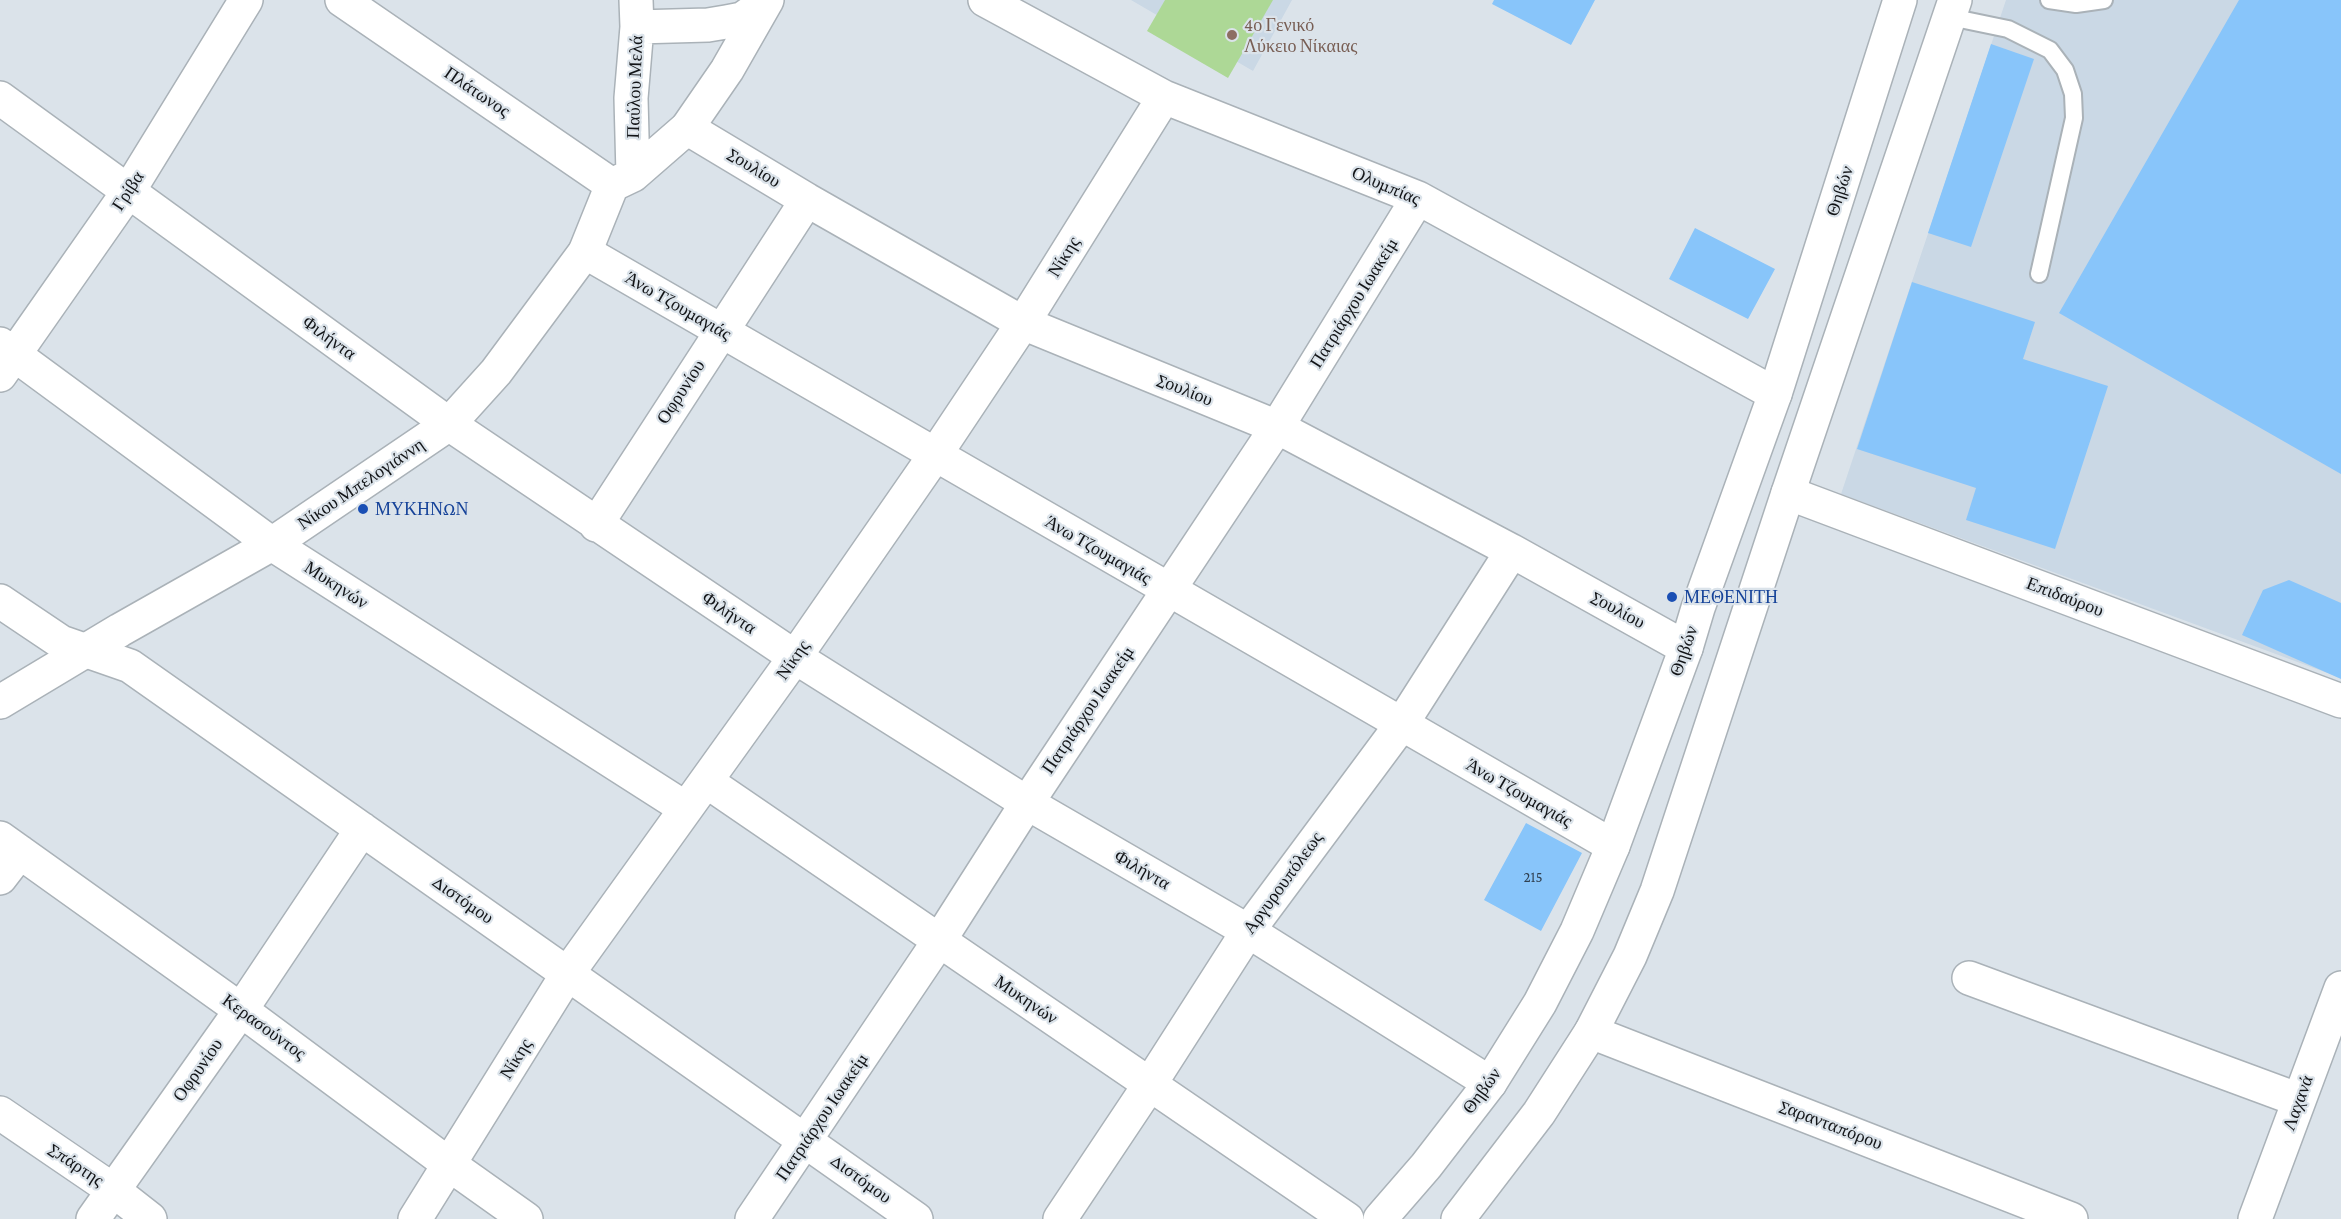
<!DOCTYPE html>
<meta charset="utf-8">
<style>
body{margin:0}
canvas{display:block;background:#dbe3ea}
</style>
<canvas width="2341" height="1219"></canvas>
<script>
const g = document.querySelector('canvas').getContext('2d');
g.lineJoin = 'round';
function fill(path, color) {
  g.fillStyle = color;
  g.fill(path, 'evenodd');
}
function toPath(rows) {
  const path = new Path2D();
  for (const r of rows) {
    path.moveTo(r[0], r[1]);
    for (let i = 2; i < r.length; i += 2) path.lineTo(r[i], r[i + 1]);
  }
  return path;
}
function trace(path, color, width, dash) {
  g.strokeStyle = color;
  g.lineWidth = width;
  g.lineCap = dash ? 'butt' : 'round';
  g.setLineDash(dash || []);
  g.stroke(path);
}
function write(font, color, halo, rows, align = 'center') {
  g.font = font + ' "Crimson Pro",serif';
  g.lineWidth = 4.5;
  g.setLineDash([]);
  g.textBaseline = 'middle';
  g.strokeStyle = halo;
  g.fillStyle = color;
  for (const [text, x, y, turn = 0] of rows) {
    g.save();
    g.translate(x, y);
    g.rotate((+turn || 0) * Math.PI / 180);
    g.textAlign = isNaN(turn) ? turn : align;
    if (halo) g.strokeText(text, 0, 0);
    g.fillText(text, 0, 0);
    g.restore();
  }
}
fill(toPath([
 [1131,0,1292,0,1253,71],
 [2006,0,2341,0,2341,678,1841,494]
]), '#cad8e5');
fill(toPath([
 [1165,0,1273,0,1228,78,1147,31]
]), '#add896');
fill(toPath([
 [1494,0,1595,0,1571,45,1492,4],
 [2239,0,2341,0,2341,474,2059,313],
 [1991,44,2034,59,1971,247,1928,233],
 [1695,228,1775,269,1748,319,1669,279],
 [1912,282,2035,322,2023,359,2108,386,2055,549,1966,520,1976,488,1857,449],
 [2289,580,2341,603,2341,679,2242,635,2263,590],
 [1526,823,1582,853,1541,931,1484,900]
]), '#88c5fa');
const lane = toPath([
 [2049,0,2076,4,2104,0],
 [1950,17,2008,29,2050,50,2065,70,2073,94,2074,118,2039,274]
]);
const street = toPath([
 [342,0,612,185],
 [985,0,1164,97,1418,198,1775,394],
 [0,98,449,424,795,657,1027,803,1248,931,1490,1083],
 [687,128,807,200,1023,323,1277,427,1512,551,1686,648],
 [585,252,1613,846],
 [0,344,272,544,685,808],
 [0,375,128,192,246,0],
 [1788,493,2341,701],
 [596,525,807,200],
 [0,601,61,642,130,666,916,1219],
 [706,781,1347,1219],
 [0,838,241,1010,450,1165,526,1219],
 [0,878,20,852],
 [1969,978,2299,1100],
 [1591,1032,2071,1219],
 [0,1113,113,1190,150,1219],
 [93,1219,241,1010,362,829],
 [415,1219,568,973,795,657,935,455,1023,323,1164,97],
 [752,1219,939,941,1027,803,1277,427,1418,198],
 [1060,1219,1150,1084,1248,931,1401,725,1512,551],
 [2255,1219,2341,988]
]);
const secondary = toPath([
 [637,27,708,25,726,22,742,19,765,3],
 [633,175,631,98,637,27,636,0],
 [0,702,120,630,272,544,449,424,496,372,585,252,612,185,633,175,687,128,727,70,767,0],
 [1380,1219,1426,1166,1490,1083,1540,1003,1577,931,1613,846,1686,648,1698,608,1775,394,1900,0],
 [1458,1219,1539,1113,1591,1032,1630,956,1657,891,1788,493,1955,0]
]);
trace(lane, '#aab2b8', 20);
trace(street, '#aab2b8', 36);
trace(secondary, '#aab2b8', 36);
trace(lane, '#fff', 16);
trace(street, '#fff', 33);
trace(secondary, '#fff', 33);
for (const [x, y, r, color] of [
 [1232,35,6,"#8d6e63"],
 [363,509,6,"#1a4fb4"],
 [1672,597,6,"#1a4fb4"]
]) {
  const dot = new Path2D();
  dot.arc(x, y, r, 0, 2 * Math.PI);
  g.fillStyle = color;
  g.fill(dot);
  trace(dot, '#dbe3ea', 2);
}
write('15px', '#304050', null, [
 ["215",1533,877]
]);
write('18px', '#785e54', '#dbe3ea', [
 ["4ο Γενικό",1244,25],
 ["Λύκειο Νίκαιας",1244,46]
], 'left');
write('18px', '#121417', '#dbe3ea', [
 ["Παύλου Μελά",635,87,-88],
 ["Πλάτωνος",477,92,34],
 ["Σουλίου",754,168,32],
 ["Ολυμπίας",1386,186,23],
 ["Γρίβα",128,191,-57],
 ["Θηβών",1840,191,-72],
 ["Νίκης",1064,257,-58],
 ["Πατριάρχου Ιωακείμ",1354,303,-58],
 ["Άνω Τζουμαγιάς",678,306,30],
 ["Φιλήντα",329,338,36],
 ["Σουλίου",1185,390,22],
 ["Οφρυνίου",681,392,-57],
 ["Νίκου Μπελογιάννη",361,484,-34],
 ["Άνω Τζουμαγιάς",1098,550,30],
 ["Μυκηνών",336,585,33],
 ["Επιδαύρου",2065,597,21],
 ["Σουλίου",1618,610,29],
 ["Φιλήντα",729,613,34],
 ["Θηβών",1684,651,-71],
 ["Νίκης",793,660,-55],
 ["Πατριάρχου Ιωακείμ",1088,710,-56],
 ["Άνω Τζουμαγιάς",1519,793,30],
 ["Φιλήντα",1142,870,30],
 ["Αργυρουπόλεως",1283,883,-54],
 ["Διστόμου",463,900,35],
 ["Μυκηνών",1026,1000,34],
 ["Κερασούντος",264,1027,36],
 ["Νίκης",516,1059,-58],
 ["Οφρυνίου",198,1070,-55],
 ["Θηβών",1482,1091,-54],
 ["Λαχανά",2298,1103,-70],
 ["Πατριάρχου Ιωακείμ",822,1117,-56],
 ["Σαρανταπόρου",1831,1125,21],
 ["Σπάρτης",76,1165,34],
 ["Διστόμου",861,1179,36]
]);
write('18px', '#164399', '#dbe3ea', [
 ["ΜΥΚΗΝΩΝ",375,509],
 ["ΜΕΘΕΝΙΤΗ",1684,597]
], 'left');
</script>
